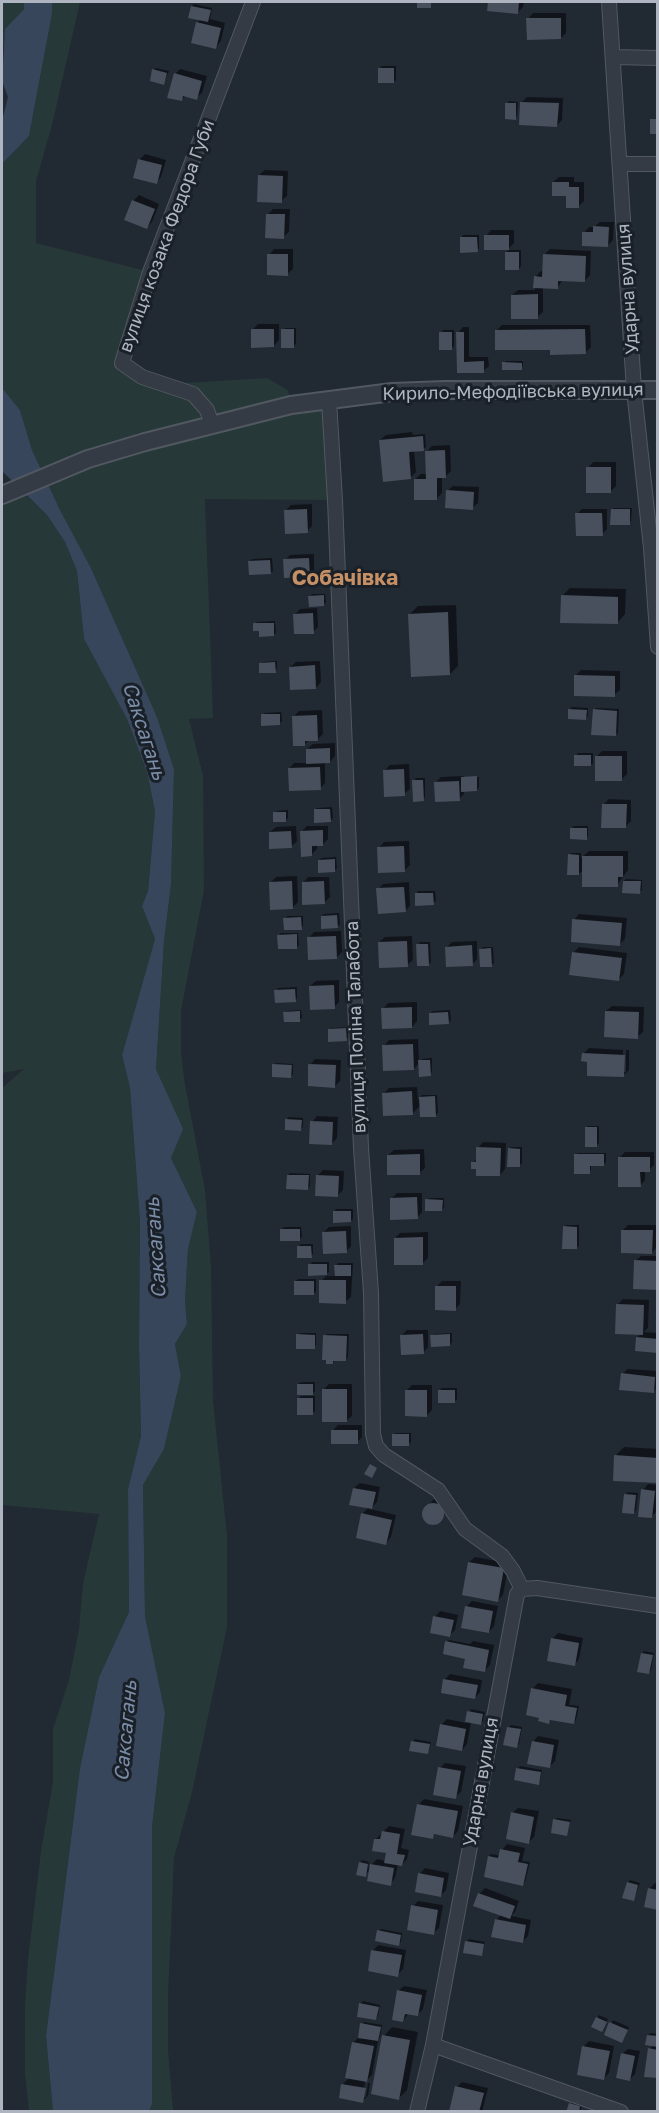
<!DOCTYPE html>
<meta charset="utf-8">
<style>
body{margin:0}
#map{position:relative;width:659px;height:2113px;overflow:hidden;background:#212933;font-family:"Golos Text",sans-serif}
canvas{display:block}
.frame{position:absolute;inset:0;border:3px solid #aeb5c1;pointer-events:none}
</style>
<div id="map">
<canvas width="659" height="2113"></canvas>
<div class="frame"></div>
</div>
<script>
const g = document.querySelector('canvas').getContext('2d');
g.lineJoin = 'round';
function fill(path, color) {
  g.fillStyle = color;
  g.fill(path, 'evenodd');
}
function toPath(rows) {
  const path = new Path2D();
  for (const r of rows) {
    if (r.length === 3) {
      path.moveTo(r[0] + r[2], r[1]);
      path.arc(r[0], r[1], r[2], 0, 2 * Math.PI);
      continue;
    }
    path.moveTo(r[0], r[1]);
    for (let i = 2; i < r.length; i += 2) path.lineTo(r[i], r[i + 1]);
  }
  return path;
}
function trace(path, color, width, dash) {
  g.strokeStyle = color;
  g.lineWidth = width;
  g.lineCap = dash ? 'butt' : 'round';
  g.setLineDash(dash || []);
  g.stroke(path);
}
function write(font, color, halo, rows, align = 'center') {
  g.font = font + ' "Golos Text",sans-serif';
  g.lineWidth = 6;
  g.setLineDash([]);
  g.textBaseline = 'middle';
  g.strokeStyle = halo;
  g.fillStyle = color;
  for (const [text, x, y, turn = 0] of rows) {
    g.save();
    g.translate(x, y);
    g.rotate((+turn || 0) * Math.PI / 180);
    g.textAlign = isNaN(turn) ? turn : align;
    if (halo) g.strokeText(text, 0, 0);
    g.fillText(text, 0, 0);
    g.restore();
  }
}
fill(toPath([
 [2,2,24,2,24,9,5,29,2,62],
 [52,2,80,2,52,125,36,181,36,243,150,272,122,363,168,384,267,378,288,390,291,405,329,400,335,500,205,499,213,718,189,719,203,776,204,890,181,1011,181,1051,184,1079,205,1190,211,1267,213,1400,227,1536,227,1627,192,1792,174,1858,168,1997,168,2050,173,2111,149,2111,152,2103,152,1827,165,1713,145,1616,143,1485,164,1449,181,1376,175,1344,187,1324,185,1301,188,1249,197,1212,171,1158,182,1129,156,1069,164,941,171,885,174,769,157,717,91,568,60,510,32,450,20,410,2,388,2,164,29,136,52,14],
 [18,488,47,515,65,542,77,571,84,639,127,719,147,772,155,811,148,891,142,906,155,939,122,1055,130,1088,140,1222,139,1345,141,1436,128,1489,129,1612,99,1677,80,1768,46,2036,53,2111,29,2111,25,2072,25,2004,28,1960,41,1851,53,1782,53,1729,69,1680,79,1629,83,1584,99,1514,2,1505,2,1088,24,1069,2,1073,2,495]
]), '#273838');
fill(toPath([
 [24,2,52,2,52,14,29,136,2,164,2,121,8,97,2,81,5,29,24,9],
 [2,388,20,410,32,450,60,510,91,568,157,717,174,769,171,885,164,941,156,1069,183,1129,171,1158,197,1212,188,1249,185,1301,187,1324,175,1344,181,1376,164,1449,143,1485,145,1616,165,1713,152,1827,152,2104,149,2111,53,2111,46,2036,80,1768,99,1677,129,1612,128,1489,141,1436,139,1345,140,1222,130,1088,122,1055,155,939,142,906,148,891,155,811,147,772,127,719,84,639,77,571,65,542,47,515,3,472]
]), '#38465b');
fill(toPath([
 [489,2,524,2,523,7,518,12,489,10],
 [194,4,212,8,210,19,225,23,221,41,216,47,197,23,201,19,192,6],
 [533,13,566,13,566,33,561,38,528,19],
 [382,66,396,66,396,80,394,82,379,69],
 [156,68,169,71,164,83,154,70],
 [180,69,207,76,202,93,196,98,186,95,181,100,175,74],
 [527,97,563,98,562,120,557,125,522,102],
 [509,101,518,102,517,116,515,118,507,104],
 [145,154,166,160,161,177,156,183,139,160],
 [265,170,288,171,287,196,281,201,259,175],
 [559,177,574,177,574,182,584,182,584,201,578,207,553,182],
 [139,195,159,204,152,222,146,228,133,201],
 [273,209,290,209,289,232,283,237,268,214],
 [600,222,614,222,613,240,608,245,584,233,589,227,594,227],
 [491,230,514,230,514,243,509,248,486,236],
 [463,235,479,235,479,248,477,251,461,238],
 [274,249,293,249,293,269,287,274,269,255],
 [550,249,591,251,590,275,585,281,563,280,557,288,543,287,543,312,537,317,512,295,518,290,535,290,535,277,541,271,544,272,544,255],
 [509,250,521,250,521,266,519,269,506,252],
 [258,324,279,324,279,340,274,346,252,330],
 [502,325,590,325,591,347,585,353,552,348,496,331],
 [463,327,469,327,469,357,488,357,489,366,483,371,458,372,458,333],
 [285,328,296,328,296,344,293,346,283,330],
 [443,330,454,330,454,346,451,349,441,333],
 [506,361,523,361,523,366,521,369,504,363],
 [412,432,413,435,425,434,426,447,423,449,414,450,416,472,410,478,380,440,386,435],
 [450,445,451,471,445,477,442,477,442,493,437,498,415,479,421,474,427,474,427,451,432,446],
 [593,462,616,462,616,486,611,491,588,468],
 [453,486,479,487,478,503,472,508,447,491],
 [312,504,312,526,307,531,286,510,291,505],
 [614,508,632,508,631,521,629,523,612,510],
 [582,509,607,509,607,529,602,534,577,514],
 [314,554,314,570,309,575,285,560,290,555],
 [272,558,273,571,270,573,250,561,252,559],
 [570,588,626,589,625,614,617,623,562,596],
 [312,594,325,594,326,602,323,605,310,596],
 [456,605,458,666,450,674,410,614,418,606],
 [317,608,318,627,313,632,295,614,300,609],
 [275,621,276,633,273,635,260,630,255,624,257,622],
 [277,661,277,669,275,671,260,664,263,662],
 [320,661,321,682,316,688,290,667,296,662],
 [581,670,620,671,620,690,614,695,576,675],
 [572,707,588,708,588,716,585,718,570,709],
 [596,708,619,709,618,733,615,735,594,710],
 [322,710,323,734,318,739,309,740,304,745,294,716,299,711],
 [281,712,282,721,279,724,262,715,265,713],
 [335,743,335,756,330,762,325,762,325,783,320,789,289,769,294,763,308,763,307,749,313,744],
 [602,751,627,751,627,774,621,780,597,756],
 [578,753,593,753,593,763,591,765,576,756],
 [409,764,410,789,404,794,385,770,390,765],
 [464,776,464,778,479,777,479,787,477,790,464,790,464,794,459,799,436,782,441,777],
 [416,778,425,778,425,797,423,800,414,781],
 [609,799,631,800,631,821,625,827,603,805],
 [332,807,333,818,330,821,315,810,317,808],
 [288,810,288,818,286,820,274,813,277,811],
 [296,826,297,841,292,846,270,832,276,827],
 [307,826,328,826,328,839,323,844,317,845,317,849,311,855,301,832],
 [574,826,588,826,588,836,586,838,571,829],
 [409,841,410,865,405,870,379,848,384,842],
 [589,851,628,851,628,870,617,885,583,870,579,874,569,855,571,853,581,853,581,858],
 [336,857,337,868,334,871,319,860,322,858],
 [297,876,298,902,293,907,271,882,276,877],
 [308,877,329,877,330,897,324,903,303,883],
 [626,879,642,880,642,890,639,892,624,881],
 [409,882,410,906,405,911,378,889,383,884],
 [418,891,435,891,436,901,433,903,416,894],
 [339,913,340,924,337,927,322,916,324,914],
 [579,914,627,918,625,939,620,944,574,920],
 [287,916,303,916,303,926,301,928,285,919],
 [341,931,342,952,336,958,309,938,314,932],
 [281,933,298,933,299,945,297,947,279,935],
 [412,936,413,960,407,965,379,942,385,937],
 [477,941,477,959,472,965,447,947,452,942],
 [420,942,430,942,431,962,429,964,418,945],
 [483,947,493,947,494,963,491,965,481,949],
 [579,947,627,953,624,974,619,979,573,953],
 [339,980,339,1002,334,1007,310,986,316,981],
 [297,987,297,998,295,1001,276,991,278,988],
 [417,1002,417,1021,412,1027,383,1009,388,1003],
 [612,1006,644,1007,643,1032,637,1037,606,1011],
 [301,1010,302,1018,299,1020,285,1013,287,1011],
 [450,1010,451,1020,448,1023,430,1013,433,1011],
 [348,1027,349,1037,346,1040,329,1030,331,1028],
 [418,1039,419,1062,422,1059,432,1058,432,1072,430,1075,420,1062,414,1069,384,1046,389,1040],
 [589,1048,623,1050,623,1072,626,1072,626,1050,629,1050,629,1070,623,1076,589,1060,583,1054],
 [315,1059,341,1060,340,1081,335,1086,310,1065],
 [276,1063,293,1064,293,1074,290,1077,274,1065],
 [417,1087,418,1100,422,1095,437,1095,438,1113,436,1115,420,1106,413,1113,384,1093,389,1088],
 [317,1116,338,1117,337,1138,331,1144,312,1122],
 [289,1117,303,1118,303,1127,300,1129,287,1119],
 [588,1126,599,1126,599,1143,597,1145,586,1128],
 [483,1142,506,1143,505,1169,500,1175,477,1168,473,1163,478,1158,478,1148],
 [511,1147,522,1147,522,1163,519,1166,509,1149],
 [424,1149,425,1168,419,1173,388,1155,394,1150],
 [625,1152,654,1152,654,1165,649,1170,645,1170,645,1180,640,1186,619,1158],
 [578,1153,606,1153,606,1162,603,1165,591,1165,591,1170,589,1173,575,1155],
 [323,1170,344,1171,343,1190,338,1195,317,1176],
 [290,1173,310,1174,310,1186,307,1189,288,1175],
 [397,1193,422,1193,422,1212,417,1218,391,1199],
 [429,1198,444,1198,444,1207,442,1210,427,1200],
 [336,1209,353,1209,353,1219,351,1221,334,1212],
 [566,1225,579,1225,579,1246,576,1248,564,1227],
 [628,1225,657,1225,657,1247,652,1252,623,1230],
 [351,1226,351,1246,346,1252,324,1232,329,1227],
 [284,1227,301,1227,302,1237,299,1239,282,1229],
 [428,1232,428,1258,423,1263,395,1238,400,1233],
 [301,1244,313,1244,313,1254,311,1256,299,1246],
 [641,1256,658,1256,658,1288,635,1261],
 [312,1262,329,1262,329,1272,326,1274,310,1265],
 [338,1263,353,1263,351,1297,345,1302,321,1281,326,1276,336,1276,336,1266],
 [298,1279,316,1279,316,1292,313,1294,296,1281],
 [442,1281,461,1281,460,1304,455,1309,436,1287],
 [623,1299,649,1300,648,1328,644,1332,658,1333,658,1352,637,1337,641,1334,617,1305],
 [407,1330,428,1330,428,1347,423,1353,401,1336],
 [300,1333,316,1333,316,1345,314,1347,297,1335],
 [452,1333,452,1342,450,1345,432,1336,434,1334],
 [327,1334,349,1334,348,1357,346,1360,336,1359,333,1363,324,1336],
 [628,1369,658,1371,658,1387,653,1392,622,1374],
 [301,1382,315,1382,315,1391,313,1393,298,1384],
 [329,1384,352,1384,352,1416,346,1421,323,1390],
 [412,1385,432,1385,432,1410,427,1415,406,1391],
 [442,1388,457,1388,457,1399,454,1402,440,1390],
 [301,1396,315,1396,315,1411,313,1413,298,1399],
 [338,1425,362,1425,362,1437,357,1442,333,1430],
 [396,1433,411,1433,411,1442,409,1444,393,1435],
 [624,1447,658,1449,658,1482,616,1455],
 [360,1483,380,1487,377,1502,370,1509,396,1515,391,1537,386,1543,362,1514,369,1507,354,1488],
 [648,1484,658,1485,657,1511,651,1517,643,1490],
 [628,1492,638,1493,636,1510,634,1513,626,1494],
 [434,1499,444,1500,448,1510,435,1523,426,1521,423,1516,424,1510],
 [475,1557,509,1563,503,1595,498,1600,469,1562],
 [472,1601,498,1606,494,1626,489,1632,467,1606],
 [440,1611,458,1615,455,1630,450,1635,435,1617],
 [558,1633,583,1638,579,1659,574,1665,553,1638],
 [449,1640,470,1644,473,1641,494,1645,490,1665,485,1670,447,1642],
 [644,1651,654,1653,651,1670,648,1673,642,1653],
 [450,1674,482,1680,480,1692,475,1698,445,1679],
 [538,1683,572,1689,569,1705,579,1706,576,1720,574,1723,552,1719,549,1722,533,1688],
 [471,1709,485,1712,483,1721,480,1723,471,1722,467,1744,462,1750,441,1725,447,1719,466,1723],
 [511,1725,522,1727,519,1744,517,1746,508,1728],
 [538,1736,559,1740,555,1761,549,1767,533,1742],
 [415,1739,431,1742,429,1750,427,1753,413,1741],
 [445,1763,466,1766,461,1792,455,1797,440,1768],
 [520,1766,542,1770,540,1781,538,1783,518,1768],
 [424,1799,463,1806,458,1831,453,1836,436,1833,432,1837,419,1804],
 [518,1808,539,1811,534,1837,529,1842,512,1813],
 [557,1818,571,1820,567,1834,555,1820],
 [389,1826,405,1829,401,1848,409,1850,407,1859,402,1865,398,1864,395,1878,390,1884,370,1870,365,1875,360,1863,362,1860,369,1862,368,1868,377,1859,386,1861,388,1852,376,1839],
 [507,1844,525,1848,522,1861,530,1862,525,1882,523,1884,489,1856,491,1854,501,1856,502,1850],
 [425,1868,449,1873,446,1890,441,1895,420,1874],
 [630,1880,640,1883,634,1899,628,1882],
 [655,1883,658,1884,658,1908,649,1889],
 [485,1888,519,1901,515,1912,511,1916,531,1920,528,1936,522,1942,496,1920,501,1915,479,1894],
 [418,1901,443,1905,439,1928,433,1933,413,1906],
 [381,1929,402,1933,401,1942,398,1944,378,1931],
 [469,1939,485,1942,481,1955,467,1941],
 [378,1945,406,1950,403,1969,397,1975,373,1951],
 [404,1986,427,1990,423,2009,418,2014,409,2013,403,2021,398,1991],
 [363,2001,380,2005,378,2016,376,2019,360,2004],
 [599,2015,608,2019,602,2030,597,2018],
 [613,2020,629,2027,624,2039,606,2034],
 [364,2022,382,2025,380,2037,377,2041,378,2041,372,2075,365,2082,363,2097,366,2097,368,2083,370,2083,368,2096,362,2101,343,2084,350,2077,353,2043,358,2038],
 [392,2027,418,2032,407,2090,399,2098,384,2036],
 [651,2033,658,2034,658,2077,649,2049,654,2045,648,2035],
 [589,2041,614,2046,609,2073,604,2078,583,2047],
 [628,2049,640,2051,635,2074,630,2079,622,2054],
 [462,2082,488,2088,482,2112,450,2112,457,2087],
 [572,2101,582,2104,580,2112,568,2112]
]), '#0007');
fill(toPath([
 [417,2,431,2,431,8,417,8],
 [488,2,519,2,518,14,487,11],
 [191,6,211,10,208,22,188,18],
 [526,18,561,18,561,39,527,40],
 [196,22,221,28,216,49,191,43],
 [378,68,394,68,394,83,378,83],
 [152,69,167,73,164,85,150,81],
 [174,73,202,81,197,100,183,96,182,101,167,98],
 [520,102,559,103,557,127,519,125],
 [505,103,516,103,516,120,505,119],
 [650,119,658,119,658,134,650,134],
 [138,159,162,165,157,184,133,178],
 [258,175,283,176,282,203,257,202],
 [552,182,569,182,569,187,579,187,579,208,566,208,566,196,552,196],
 [132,200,155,209,147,229,124,220],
 [266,214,285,214,284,239,265,238],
 [593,226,609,227,608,247,582,246,582,232,593,232],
 [484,235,509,235,509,250,484,250],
 [460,237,477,237,478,252,460,253],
 [505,252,519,252,519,270,505,270],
 [267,254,288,254,288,276,267,275],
 [543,254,586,256,585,282,558,281,558,289,533,288,534,276,542,277],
 [538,294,538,319,511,319,511,295],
 [251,329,274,329,274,347,251,348],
 [281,329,294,329,294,348,281,348],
 [585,329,586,354,550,355,550,350,495,350,495,330],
 [439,332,452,332,452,350,439,350],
 [456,332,464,332,464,362,484,361,484,373,457,373],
 [502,362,522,363,522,370,502,370],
 [423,436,424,451,409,452,411,479,383,482,379,440],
 [445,450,446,478,437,478,437,500,414,500,414,479,426,479,425,451],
 [586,467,611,467,611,493,586,493],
 [446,490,474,492,473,510,445,508],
 [307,509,308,533,285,534,284,510],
 [611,509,630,509,630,525,610,525],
 [575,513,602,513,603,536,576,536],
 [309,558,310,577,284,578,283,559],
 [270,560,271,574,249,575,248,561],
 [324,595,324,606,309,607,308,596],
 [561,595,618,597,618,624,560,623],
 [448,612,450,675,411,677,408,614],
 [313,613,314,634,294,634,293,614],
 [253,623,274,623,274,636,259,637,259,631,253,631],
 [275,662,276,673,259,673,259,663],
 [315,665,316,689,290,690,289,667],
 [574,675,615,676,615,697,574,696],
 [568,709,587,710,586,720,568,719],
 [593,709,617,711,616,736,591,735],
 [261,714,280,714,280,725,261,726],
 [317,715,318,741,305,741,305,746,293,746,292,716],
 [330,748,330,763,306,764,306,749],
 [574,755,591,755,591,766,574,766],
 [595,756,622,756,622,781,595,781],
 [320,767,321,790,289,791,288,768],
 [404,769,405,796,384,797,383,770],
 [477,776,477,791,461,792,461,777],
 [412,780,423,780,424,801,413,802],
 [459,781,460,801,435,802,434,782],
 [602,804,627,804,626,828,601,828],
 [314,809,330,809,331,822,314,823],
 [273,812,286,812,286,822,273,822],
 [570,828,587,828,587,840,570,839],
 [323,830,323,846,312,846,312,856,301,857,300,831],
 [291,831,292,848,269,849,269,832],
 [404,846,405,872,378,873,377,847],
 [568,854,579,855,579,875,567,875],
 [582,856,623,856,623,877,618,877,618,887,582,887],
 [335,859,335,872,318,873,318,860],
 [292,881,293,909,270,910,269,882],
 [324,881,325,904,302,905,302,882],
 [623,881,641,881,640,894,622,893],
 [404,887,406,912,378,914,376,888],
 [415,893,433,893,434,905,415,906],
 [337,915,338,928,321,929,321,916],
 [301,917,302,930,284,930,283,918],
 [572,919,622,923,620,946,571,942],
 [297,934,297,949,278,949,277,935],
 [336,936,337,959,308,960,307,937],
 [407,941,408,967,379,968,378,942],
 [416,944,428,944,429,966,417,966],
 [472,945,473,966,446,967,445,947],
 [491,948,492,967,480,967,479,949],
 [572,952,622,958,619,981,569,975],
 [334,985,335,1009,310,1010,309,986],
 [295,989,296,1002,275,1003,274,990],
 [412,1007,412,1028,382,1029,381,1008],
 [300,1011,300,1022,284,1022,283,1012],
 [605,1011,639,1012,638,1039,604,1037],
 [448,1012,449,1024,429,1025,429,1013],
 [346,1028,347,1041,328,1042,328,1029],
 [413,1044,414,1070,383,1071,382,1045],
 [582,1053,625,1055,624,1077,587,1076,587,1062,581,1061],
 [418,1060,430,1060,431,1076,419,1077],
 [272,1064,292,1065,291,1078,272,1077],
 [308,1064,336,1065,335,1088,308,1086],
 [412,1091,413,1115,383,1116,382,1093],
 [435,1096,436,1117,420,1117,419,1097],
 [285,1119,302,1120,301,1131,285,1130],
 [310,1121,333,1122,332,1145,309,1144],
 [585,1127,597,1127,597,1147,585,1147],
 [476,1147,501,1148,500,1176,476,1176,476,1169,471,1169,471,1162,476,1162],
 [508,1148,520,1149,520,1167,507,1167],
 [420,1154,420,1175,387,1175,387,1155],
 [574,1154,604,1154,604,1166,590,1166,590,1174,574,1174],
 [618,1157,650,1157,650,1172,640,1172,641,1187,618,1187],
 [287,1175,309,1175,308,1190,286,1189],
 [316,1175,339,1176,338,1197,315,1196],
 [417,1197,418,1219,390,1220,390,1198],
 [425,1199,443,1200,442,1211,425,1211],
 [333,1211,351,1211,351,1222,333,1223],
 [563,1226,577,1227,577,1249,562,1249],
 [280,1229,300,1229,300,1241,280,1241],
 [621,1230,653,1230,652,1254,621,1253],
 [346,1231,347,1253,323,1254,322,1232],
 [423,1237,423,1265,394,1265,394,1238],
 [297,1246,311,1246,312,1258,297,1258],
 [634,1260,658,1261,658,1290,633,1289],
 [308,1264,327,1264,327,1275,308,1276],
 [334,1265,351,1265,351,1276,335,1276],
 [319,1280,346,1280,346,1304,319,1303],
 [294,1281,314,1281,314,1295,294,1295],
 [435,1286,456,1286,456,1311,435,1310],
 [616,1304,644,1305,643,1335,615,1334],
 [296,1334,315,1335,315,1349,296,1349],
 [423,1334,424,1354,401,1355,400,1335],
 [450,1334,450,1346,431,1347,430,1335],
 [323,1335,347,1336,346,1361,333,1361,333,1364,326,1364,326,1360,322,1360],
 [636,1337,658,1339,658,1353,635,1351],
 [621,1373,655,1377,654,1393,619,1390],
 [297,1384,313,1384,313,1395,297,1395],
 [322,1389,347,1389,347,1422,322,1422],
 [405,1390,427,1390,427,1417,405,1416],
 [438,1390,455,1390,455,1403,438,1403],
 [297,1398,313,1398,313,1415,297,1415],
 [331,1430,358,1430,358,1444,331,1444],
 [392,1434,409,1434,409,1446,392,1446],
 [614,1455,658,1458,658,1483,613,1481],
 [370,1464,377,1468,372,1478,364,1474],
 [353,1488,376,1492,372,1509,349,1505],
 [641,1489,655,1491,652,1518,638,1517],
 [624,1494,636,1495,634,1514,622,1513],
 [433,1514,11],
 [361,1513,392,1520,386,1545,356,1538],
 [468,1562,504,1568,498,1602,462,1595],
 [465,1606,493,1611,489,1633,461,1628],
 [433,1616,454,1620,450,1637,430,1633],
 [551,1638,579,1643,575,1666,547,1661],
 [445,1641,489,1650,485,1672,463,1668,465,1659,443,1654],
 [641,1653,653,1655,649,1674,637,1672],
 [443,1679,478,1685,475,1699,441,1693],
 [531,1688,567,1695,565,1706,577,1708,574,1724,550,1720,549,1724,538,1721,539,1718,526,1715],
 [467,1711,483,1714,481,1725,465,1722],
 [440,1724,466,1729,462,1751,436,1746],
 [507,1727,521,1729,517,1748,503,1745],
 [411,1741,430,1744,428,1754,409,1751],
 [532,1741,554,1745,550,1768,527,1764],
 [438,1767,461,1771,456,1799,433,1795],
 [516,1768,541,1772,539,1785,514,1780],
 [417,1804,458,1811,453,1838,434,1834,433,1839,411,1835],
 [511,1812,534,1817,529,1844,506,1839],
 [553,1819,570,1822,567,1836,551,1833],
 [382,1831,400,1834,397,1854,405,1855,402,1866,384,1863,386,1853,372,1851,374,1839,380,1839],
 [500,1849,520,1853,518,1862,528,1864,523,1886,484,1877,488,1856,498,1858],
 [359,1862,368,1864,366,1877,356,1875],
 [370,1864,394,1868,391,1886,367,1881],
 [418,1873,444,1878,441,1897,415,1892],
 [627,1882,638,1885,634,1901,622,1898],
 [648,1888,658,1890,658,1910,644,1907],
 [478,1893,515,1906,510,1919,473,1906],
 [411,1905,438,1910,434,1935,407,1930],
 [495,1919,526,1925,523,1943,491,1937],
 [377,1930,401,1935,399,1946,375,1941],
 [465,1941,484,1944,482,1956,463,1953],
 [371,1950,402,1955,398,1977,368,1971],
 [397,1990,422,1995,418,2016,405,2014,403,2022,392,2020],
 [359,2003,379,2007,376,2020,357,2017],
 [596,2017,607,2022,602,2032,591,2027],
 [609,2022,628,2030,622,2043,604,2035],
 [360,2023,381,2027,378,2041,358,2038],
 [382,2035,410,2040,399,2100,371,2094],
 [647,2035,658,2036,658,2047,645,2045],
 [352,2042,374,2046,367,2082,345,2078],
 [582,2046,610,2051,604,2080,577,2075],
 [648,2048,658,2050,658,2078,644,2077],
 [621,2053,635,2056,630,2081,616,2078],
 [341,2084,366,2088,363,2103,339,2098],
 [455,2086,484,2093,479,2112,449,2112],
 [569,2103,580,2106,579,2112,566,2112]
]), '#48505d');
const minor = toPath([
 [609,2,634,390,651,548,658,647],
 [613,57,658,58],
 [620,164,658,164],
 [329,400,335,500,361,1148,371,1293,373,1434,376,1446,384,1455,438,1490,465,1529,502,1556,513,1571,522,1589],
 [212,425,207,410,193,394,142,377,122,363,150,272,253,2],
 [433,2045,621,2112],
 [417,2112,433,2045,517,1594,522,1589,537,1588,658,1606]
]);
const tertiary = toPath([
 [2,495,88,459,145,442,291,405,392,392,445,390,658,390]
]);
trace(minor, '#525862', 16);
trace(tertiary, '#525862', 20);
trace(minor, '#343b44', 14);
trace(tertiary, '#343b44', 16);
write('18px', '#aeb5c1', '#1a2028', [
 ["вулиця козака Федора Губи",167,236,-70],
 ["Ударна вулиця",628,289,-94],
 ["Кирило-Мефодіївська вулиця",513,392,-1],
 ["вулиця Поліна Талабота",356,1027,-92],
 ["Ударна вулиця",481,1782,-80]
]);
write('italic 20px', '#7a8ca6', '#1a2028', [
 ["Саксагань",144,731,72],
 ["Саксагань",156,1248,-94],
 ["Саксагань",126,1731,-85]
]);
write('bold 21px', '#c59065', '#1a2028', [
 ["Собачівка",345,578]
]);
</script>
